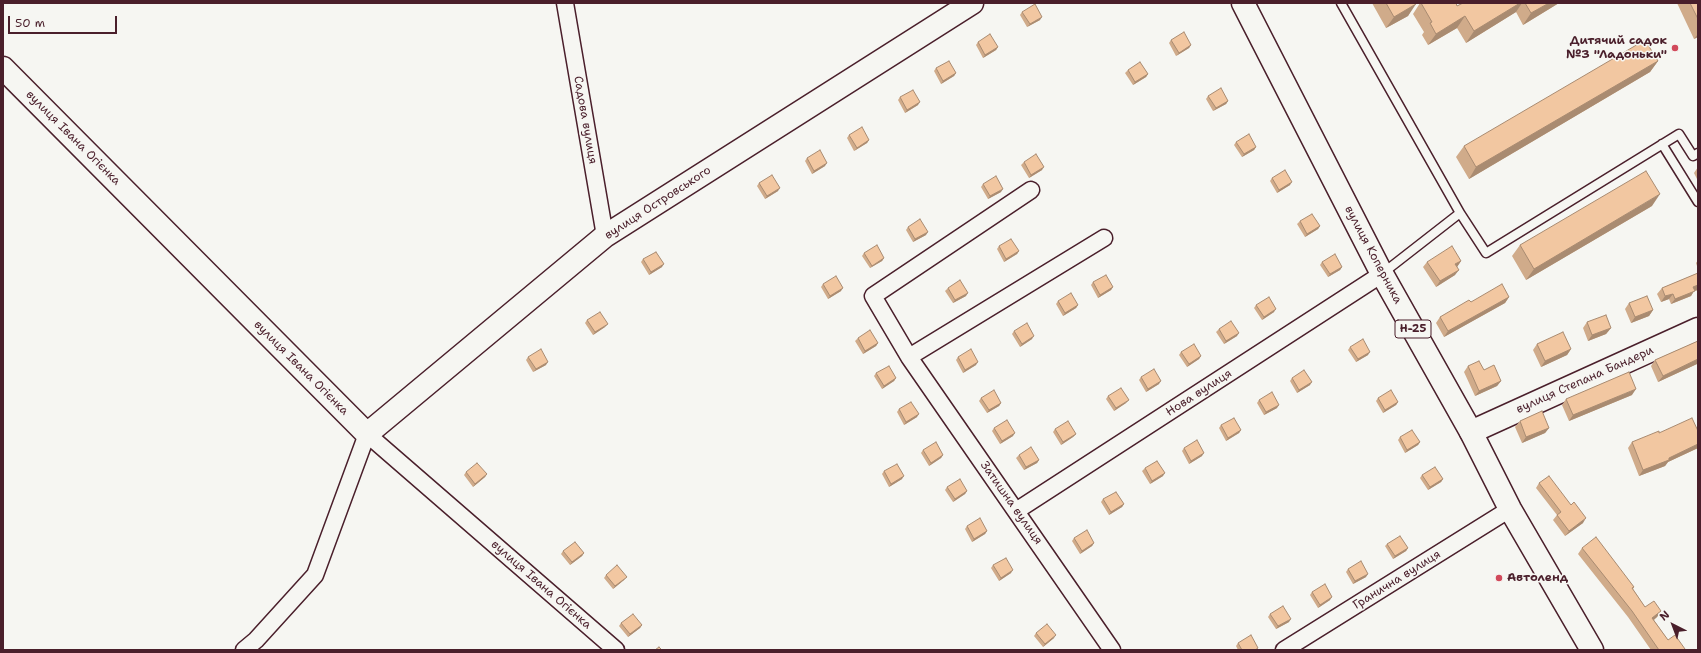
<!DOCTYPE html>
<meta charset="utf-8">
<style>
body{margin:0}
#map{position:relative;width:1701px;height:653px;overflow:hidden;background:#f6f6f2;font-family:"Shantell Sans",sans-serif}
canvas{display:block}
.frame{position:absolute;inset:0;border:4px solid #4a1f2b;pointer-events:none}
.north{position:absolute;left:1653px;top:605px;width:40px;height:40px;-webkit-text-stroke:3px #f6f6f2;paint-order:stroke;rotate:318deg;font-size:11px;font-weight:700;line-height:16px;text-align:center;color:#4a1f2b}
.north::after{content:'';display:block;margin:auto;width:14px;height:18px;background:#4a1f2b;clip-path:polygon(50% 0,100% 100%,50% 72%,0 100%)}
.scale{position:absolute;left:8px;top:16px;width:109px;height:18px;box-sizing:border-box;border:2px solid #4a1f2b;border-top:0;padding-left:5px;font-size:12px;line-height:14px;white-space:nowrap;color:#4a1f2b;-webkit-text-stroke:3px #f6f6f2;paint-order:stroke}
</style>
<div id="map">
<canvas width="1701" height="653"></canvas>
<div class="frame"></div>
<div class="north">N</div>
<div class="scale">50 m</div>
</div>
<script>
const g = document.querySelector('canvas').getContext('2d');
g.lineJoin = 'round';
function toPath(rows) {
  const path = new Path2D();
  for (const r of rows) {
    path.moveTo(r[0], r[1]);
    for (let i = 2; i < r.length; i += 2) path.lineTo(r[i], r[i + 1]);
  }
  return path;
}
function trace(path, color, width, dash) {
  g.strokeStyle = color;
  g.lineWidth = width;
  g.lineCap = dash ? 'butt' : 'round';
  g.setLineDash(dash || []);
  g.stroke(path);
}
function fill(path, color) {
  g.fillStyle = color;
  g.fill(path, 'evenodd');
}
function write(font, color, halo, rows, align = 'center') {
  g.font = font + ' "Shantell Sans",sans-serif';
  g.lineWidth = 3;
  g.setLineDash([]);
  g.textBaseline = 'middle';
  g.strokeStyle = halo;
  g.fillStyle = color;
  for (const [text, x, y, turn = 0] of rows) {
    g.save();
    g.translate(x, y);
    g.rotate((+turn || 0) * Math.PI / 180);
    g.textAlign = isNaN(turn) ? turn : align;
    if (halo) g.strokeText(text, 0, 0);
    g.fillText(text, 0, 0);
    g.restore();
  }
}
const lane = toPath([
 [1341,3,1460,213],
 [1662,144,1698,202],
 [1383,273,1460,213,1486,253,1679,134,1693,156,1698,153]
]);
const street = toPath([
 [565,3,605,236],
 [1031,190,873,296,909,357,1112,650],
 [909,357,1104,238],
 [1016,511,1382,274],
 [244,650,256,640,315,575,367,434,616,650],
 [1284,650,1510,509]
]);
const secondary = toPath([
 [3,68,367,434,605,236,972,3],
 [1471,432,1698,329]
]);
const primary = toPath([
 [1243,3,1382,274,1471,432,1510,509,1592,650]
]);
trace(lane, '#4a1f2b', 11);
trace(street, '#4a1f2b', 19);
trace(secondary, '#4a1f2b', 25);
trace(primary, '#4a1f2b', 25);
trace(lane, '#f6f6f2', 8);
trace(street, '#f6f6f2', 16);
trace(secondary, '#f6f6f2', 22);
trace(primary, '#f6f6f2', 22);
fill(toPath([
 [1372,3,1415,3,1408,16,1386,28],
 [1420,3,1456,3,1457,6,1463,3,1559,3,1523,25,1516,12,1466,43,1457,28,1428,45,1422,35,1424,32,1413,14],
 [1677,3,1698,3,1698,37,1694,39],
 [1022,12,1040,20,1027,27,1020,15],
 [1171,40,1191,45,1189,48,1176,56,1169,43],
 [978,42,998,47,996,50,983,58,976,45],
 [1658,61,1650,72,1469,179,1456,157,1464,146],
 [936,68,956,73,954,76,941,84,934,71],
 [1128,70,1148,74,1146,77,1133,85,1125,73],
 [1208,96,1228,101,1226,104,1213,111,1206,99],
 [900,97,918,105,905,113,898,100],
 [849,135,869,140,867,143,854,151,847,138],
 [1236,142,1256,147,1254,150,1242,157,1234,145],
 [807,158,825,166,812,174,805,161],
 [1024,162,1042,170,1029,178,1021,165],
 [1698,167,1698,181,1694,173],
 [1272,178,1290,185,1277,193,1270,181],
 [759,183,778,191,765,199,757,186],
 [983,184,1001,192,988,199,981,187],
 [1652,206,1526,280,1512,256,1520,245],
 [1300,221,1320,226,1318,229,1305,237,1297,224],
 [908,227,926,235,913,242,906,230],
 [999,246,1019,251,1017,254,1004,262,997,249],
 [864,253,884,258,882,261,870,268,862,256],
 [643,259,662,267,649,275,641,262],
 [1698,260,1698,269,1696,263],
 [1461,261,1457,267,1455,275,1436,287,1423,267,1427,262],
 [1322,262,1342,267,1340,270,1328,277,1320,265],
 [1698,273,1698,290,1694,291,1691,296,1671,304,1669,299,1661,302,1657,294,1662,288],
 [1093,282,1113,287,1111,290,1098,298,1091,285],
 [823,284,841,291,828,299,821,287],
 [948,288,966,296,953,303,945,291],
 [1509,297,1505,303,1444,337,1436,323,1440,317,1471,302],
 [1058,301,1078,305,1076,308,1063,316,1056,304],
 [1629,303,1653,310,1649,316,1631,323,1625,309],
 [1256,305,1274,312,1262,320,1254,308],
 [587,320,605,327,593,335,585,323],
 [1587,322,1611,328,1606,334,1588,341,1583,328],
 [1219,329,1237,336,1224,344,1216,332],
 [1014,331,1032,339,1020,347,1012,334],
 [858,338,878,343,876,346,863,354,855,341],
 [1698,341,1698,365,1697,365,1697,364,1658,382,1651,366,1655,360],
 [1537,344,1571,349,1567,355,1541,367,1533,350],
 [1350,347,1368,355,1356,362,1348,350],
 [1181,352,1201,356,1199,359,1187,367,1179,355],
 [528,357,546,365,533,372,526,360],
 [958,357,976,365,963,373,956,360],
 [1468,366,1484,370,1501,381,1497,386,1475,396,1464,372],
 [876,373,896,378,894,381,882,389,874,376],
 [1141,377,1159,384,1146,392,1139,380],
 [1292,378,1310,385,1297,393,1290,381],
 [1632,395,1569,421,1562,405,1566,399],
 [1108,396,1126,403,1114,411,1106,399],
 [981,398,1001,403,999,406,987,413,979,401],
 [1378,398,1398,402,1396,405,1383,413,1376,401],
 [1259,400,1277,408,1264,415,1257,403],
 [899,409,917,417,904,425,897,412],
 [1520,421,1549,428,1545,433,1522,443,1515,427],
 [1221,425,1241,430,1239,433,1226,441,1219,428],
 [994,428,1013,436,1000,444,992,431],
 [1055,429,1076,434,1073,437,1061,445,1053,432],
 [1698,431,1698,448,1668,462,1665,466,1639,476,1628,448,1632,442,1659,433],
 [1400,437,1420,442,1418,445,1405,453,1398,440],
 [1184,448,1202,456,1189,464,1182,451],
 [923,450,943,455,941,458,929,466,921,453],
 [1019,455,1039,460,1037,463,1024,470,1016,458],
 [1145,468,1163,476,1150,484,1142,471],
 [884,471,902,479,889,487,882,474],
 [466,472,487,474,485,477,473,487,464,475],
 [1422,475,1443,479,1441,482,1428,490,1420,478],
 [1539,483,1583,523,1565,536,1553,520,1557,515,1536,488],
 [947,487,967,491,965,494,953,502,945,490],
 [1103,499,1124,504,1122,507,1109,515,1101,502],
 [967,526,987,531,985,534,972,542,965,529],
 [1074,538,1094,543,1092,546,1080,554,1072,541],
 [1387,544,1408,548,1406,551,1393,559,1385,546],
 [1582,548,1634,587,1633,589,1645,607,1661,611,1657,617,1654,620,1668,640,1685,650,1651,650,1628,617,1578,554],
 [563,551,584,553,582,556,570,565,561,554],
 [993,565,1011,573,999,581,991,568],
 [1348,569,1366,577,1353,584,1346,572],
 [606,575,624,580,613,589,604,578],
 [1312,592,1330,600,1318,608,1310,595],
 [1270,614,1289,622,1276,629,1268,617],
 [621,623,642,625,640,628,628,637,619,626],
 [1036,633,1054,638,1043,647,1034,636],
 [1238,643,1257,650,1238,650,1236,646]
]), '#d0ab8a');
fill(toPath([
 [1520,3,1522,3,1516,12,1466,43,1474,31],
 [1549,3,1559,3,1523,25,1531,13],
 [1416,4,1408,16,1386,28,1394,17],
 [1465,16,1457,28,1428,45,1436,34],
 [1042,17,1040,20,1027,27,1030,24],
 [1698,34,1698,37,1694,39],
 [1191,45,1189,48,1176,56,1179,53],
 [998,47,996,50,983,58,985,55],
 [1658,61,1650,72,1469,179,1476,167],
 [956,73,954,76,941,84,943,81],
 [1148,74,1146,77,1133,85,1135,82],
 [1228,101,1226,104,1213,111,1216,108],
 [920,102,918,105,905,113,907,110],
 [869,140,867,143,854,151,857,148],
 [1256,147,1254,150,1242,157,1244,154],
 [827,163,825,166,812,174,814,171],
 [1044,167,1042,170,1029,178,1031,175],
 [1292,182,1290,185,1277,193,1279,190],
 [780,188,778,191,765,199,767,196],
 [1003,189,1001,192,988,199,990,196],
 [1660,194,1652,206,1526,280,1534,269],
 [1320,226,1318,229,1305,237,1307,234],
 [928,232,926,235,913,242,915,239],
 [1019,251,1017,254,1004,262,1006,259],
 [884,258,882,261,870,268,872,266],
 [1461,261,1457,267,1455,264],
 [664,264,662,267,649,275,651,272],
 [1342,267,1340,270,1328,277,1330,274],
 [1459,270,1455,275,1436,287,1440,281],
 [1698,285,1698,290,1694,291,1691,296,1671,304,1675,299,1693,287],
 [1113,287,1111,290,1098,298,1100,295],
 [843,288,841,291,828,299,830,296],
 [968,293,966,296,953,303,955,300],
 [1673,294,1669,299,1661,302,1665,296],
 [1509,297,1505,303,1444,337,1448,331],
 [1078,305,1076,308,1063,316,1065,313],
 [1276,309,1274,312,1262,320,1264,317],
 [1653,310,1649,316,1631,323,1635,317],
 [608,324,605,327,593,335,595,332],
 [1611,328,1606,334,1588,341,1592,335],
 [1239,333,1237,336,1224,344,1226,341],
 [1034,336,1032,339,1020,347,1022,344],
 [878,343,876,346,863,354,865,351],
 [1571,349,1567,355,1541,367,1545,361],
 [1370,352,1368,355,1356,362,1358,359],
 [1201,356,1199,359,1187,367,1189,364],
 [1698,359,1698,362,1697,364,1658,382,1663,376],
 [548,362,546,365,533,372,536,369],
 [978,362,976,365,963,373,965,370],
 [896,378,894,381,882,389,884,386],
 [1161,381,1159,384,1146,392,1148,389],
 [1501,381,1497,386,1475,396,1479,391],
 [1312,382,1310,385,1297,393,1299,390],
 [1636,389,1632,395,1569,421,1573,415],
 [1129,400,1126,403,1114,411,1116,408],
 [1398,402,1396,405,1383,413,1385,410],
 [1001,403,999,406,987,413,989,410],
 [1279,405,1277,408,1264,415,1266,412],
 [919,414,917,417,904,425,906,422],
 [1549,428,1545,433,1522,443,1526,437],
 [1241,430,1239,433,1226,441,1228,438],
 [1015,433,1013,436,1000,444,1002,441],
 [1076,434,1073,437,1061,445,1063,442],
 [1420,442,1418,445,1405,453,1407,450],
 [1698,444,1698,448,1668,462,1665,466,1639,476,1643,470],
 [1204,453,1202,456,1189,464,1191,461],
 [943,455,941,458,929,466,931,463],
 [1039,460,1037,463,1024,470,1026,467],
 [1165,473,1163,476,1150,484,1152,481],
 [487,474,485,477,473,487,475,484],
 [904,476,902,479,889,487,891,484],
 [1443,479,1441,482,1428,490,1430,487],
 [967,491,965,494,953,502,955,499],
 [1124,504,1122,507,1109,515,1111,512],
 [1586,518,1583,523,1565,536,1569,531],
 [987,531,985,534,972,542,974,539],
 [1094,543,1092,546,1080,554,1082,551],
 [1408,548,1406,551,1393,559,1395,556],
 [584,553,582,556,570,565,572,562],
 [1013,570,1011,573,999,581,1001,578],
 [1368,574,1366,577,1353,584,1355,581],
 [627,577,624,580,613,589,615,586],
 [1332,597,1330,600,1318,608,1320,605],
 [1661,611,1657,617,1648,624,1652,618],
 [1291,619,1289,622,1276,629,1278,626],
 [642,625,640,628,628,637,630,634],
 [1056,635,1054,638,1043,647,1045,644]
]), '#a98b71');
const building = toPath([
 [1386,3,1415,3,1416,4,1394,17,1386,3],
 [1421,3,1456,3,1457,6,1463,3,1520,3,1474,31,1465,16,1436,34,1430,23,1432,22,1421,3],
 [1525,3,1549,3,1531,13,1525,3],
 [1690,3,1698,3,1698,19,1690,3],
 [1035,4,1042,17,1030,24,1022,12,1035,4],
 [1184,32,1191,45,1179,53,1171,40,1184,32],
 [990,34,998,47,985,55,978,42,990,34],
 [1645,40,1658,61,1476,167,1464,146,1645,40],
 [949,61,956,73,943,81,936,68,949,61],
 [1140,62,1148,74,1135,82,1128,70,1140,62],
 [1221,88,1228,101,1216,108,1208,96,1221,88],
 [913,90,920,102,907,110,900,97,913,90],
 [862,127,869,140,857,148,849,135,862,127],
 [1249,134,1256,147,1244,154,1236,142,1249,134],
 [820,150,827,163,814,171,807,158,820,150],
 [1036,154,1044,167,1031,175,1024,162,1036,154],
 [1285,170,1292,182,1279,190,1272,178,1285,170],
 [1646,171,1660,194,1534,269,1520,245,1646,171],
 [772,175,780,188,767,196,759,183,772,175],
 [996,176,1003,189,990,196,983,184,996,176],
 [1312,214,1320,226,1307,234,1300,221,1312,214],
 [920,219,928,232,915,239,908,227,920,219],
 [1011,239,1019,251,1006,259,999,246,1011,239],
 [877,245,884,258,872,266,864,253,877,245],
 [1452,246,1461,261,1455,264,1459,270,1440,281,1427,262,1452,246],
 [656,252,664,264,651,272,643,259,656,252],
 [1335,254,1342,267,1330,274,1322,262,1335,254],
 [1698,273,1698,285,1693,287,1695,291,1675,299,1673,294,1665,296,1662,288,1698,273],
 [1106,275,1113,287,1100,295,1093,282,1106,275],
 [836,276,843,288,830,296,823,284,836,276],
 [960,280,968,293,955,300,948,288,960,280],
 [1502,284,1509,297,1448,331,1440,317,1469,300,1471,302,1502,284],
 [1071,293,1078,305,1065,313,1058,301,1071,293],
 [1647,296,1653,310,1635,317,1629,303,1647,296],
 [1269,297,1276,309,1264,317,1256,305,1269,297],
 [600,312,608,324,595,332,587,320,600,312],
 [1606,315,1611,328,1592,335,1587,322,1606,315],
 [1231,321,1239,333,1226,341,1219,329,1231,321],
 [1027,323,1034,336,1022,344,1014,331,1027,323],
 [870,330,878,343,865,351,858,338,870,330],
 [1563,332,1571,349,1545,361,1537,344,1563,332],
 [1363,339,1370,352,1358,359,1350,347,1363,339],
 [1698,341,1698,359,1663,376,1655,360,1698,341],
 [1194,344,1201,356,1189,364,1181,352,1194,344],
 [541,349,548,362,536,369,528,357,541,349],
 [971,349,978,362,965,370,958,357,971,349],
 [1479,361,1484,370,1494,365,1501,381,1479,391,1468,366,1479,361],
 [889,366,896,378,884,386,876,373,889,366],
 [1154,369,1161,381,1148,389,1141,377,1154,369],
 [1304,370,1312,382,1299,390,1292,378,1304,370],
 [1629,372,1636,389,1573,415,1566,399,1629,372],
 [1121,388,1129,400,1116,408,1108,396,1121,388],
 [994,390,1001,403,989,410,981,398,994,390],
 [1391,390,1398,402,1385,410,1378,398,1391,390],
 [1272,392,1279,405,1266,412,1259,400,1272,392],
 [911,402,919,414,906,422,899,409,911,402],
 [1542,411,1549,428,1526,437,1520,421,1542,411],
 [1234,418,1241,430,1228,438,1221,425,1234,418],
 [1692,418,1698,431,1698,444,1669,458,1669,460,1643,470,1632,442,1659,431,1659,433,1692,418],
 [1007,420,1015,433,1002,441,994,428,1007,420],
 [1068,421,1076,434,1063,442,1055,429,1068,421],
 [1412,430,1420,442,1407,450,1400,437,1412,430],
 [1197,440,1204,453,1191,461,1184,448,1197,440],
 [936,442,943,455,931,463,923,450,936,442],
 [1031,447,1039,460,1026,467,1019,455,1031,447],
 [1157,461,1165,473,1152,481,1145,468,1157,461],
 [477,463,487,474,475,484,466,472,477,463],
 [897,464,904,476,891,484,884,471,897,464],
 [1435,467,1443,479,1430,487,1422,475,1435,467],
 [1549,476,1571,505,1574,502,1586,518,1569,531,1557,515,1561,512,1539,483,1549,476],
 [960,479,967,491,955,499,947,487,960,479],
 [1116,492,1124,504,1111,512,1103,499,1116,492],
 [980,518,987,531,974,539,967,526,980,518],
 [1087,530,1094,543,1082,551,1074,538,1087,530],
 [1400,536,1408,548,1395,556,1387,544,1400,536],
 [1596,537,1634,587,1632,588,1645,607,1654,601,1661,611,1652,618,1668,640,1675,635,1685,649,1684,650,1659,650,1632,611,1582,548,1596,537],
 [575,542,584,553,572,562,563,551,575,542],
 [1006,558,1013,570,1001,578,993,565,1006,558],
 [1361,561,1368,574,1355,581,1348,569,1361,561],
 [617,565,627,577,615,586,606,575,617,565],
 [1325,584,1332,597,1320,605,1312,592,1325,584],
 [1283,606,1291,619,1278,626,1270,614,1283,606],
 [633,614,642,625,630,634,621,623,633,614],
 [1047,624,1056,635,1045,644,1036,633,1047,624],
 [1251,635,1258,648,1255,650,1242,650,1238,643,1251,635],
 [659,647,662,650,655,650,659,647]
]);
fill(building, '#f2c7a1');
trace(building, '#a98b71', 1);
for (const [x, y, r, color] of [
 [1675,48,4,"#d1495b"],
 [1499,578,4,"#d1495b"]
]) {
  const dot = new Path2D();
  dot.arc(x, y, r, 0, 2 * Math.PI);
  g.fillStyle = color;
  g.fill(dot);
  trace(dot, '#f6f6f2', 1.5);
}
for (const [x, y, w] of [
 [1413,329,36]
]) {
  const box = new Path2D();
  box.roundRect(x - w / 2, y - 9, w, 18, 3);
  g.fillStyle = '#f6f6f2';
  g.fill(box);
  trace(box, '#4a1f2b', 1);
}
write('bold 11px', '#4a1f2b', null, [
 ["Н-25",1413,329]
]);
write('bold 12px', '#4a1f2b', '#f6f6f2', [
 ["Дитячий садок",1667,41],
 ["№3 \"Ладоньки\"",1667,55],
 ["Автоленд",1507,578,"left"]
], 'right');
write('12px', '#4a1f2b', '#f6f6f2', [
 ["Садова вулиця",585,120,80],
 ["вулиця Івана Огієнка",73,138,45],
 ["вулиця Островського",658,203,-33],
 ["вулиця Коперника",1373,255,62],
 ["вулиця Івана Огієнка",301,368,45],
 ["вулиця Степана Бандери",1585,380,-24],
 ["Нова вулиця",1199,393,-33],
 ["Затишна вулиця",1011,503,55],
 ["Гранична вулиця",1397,580,-32],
 ["вулиця Івана Огієнка",541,585,41]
]);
</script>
